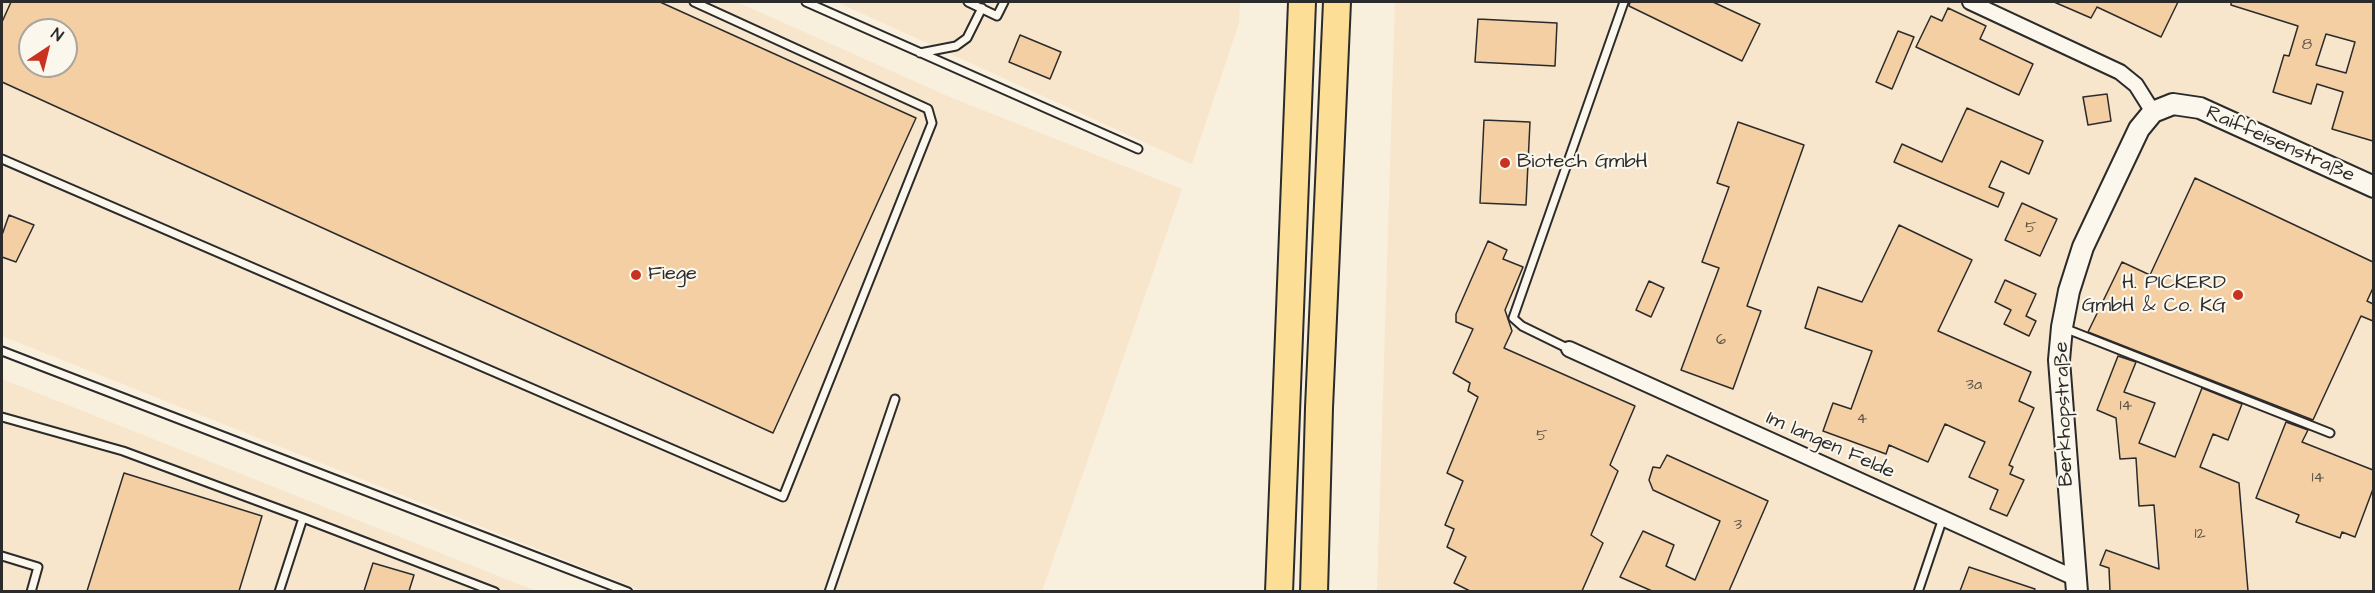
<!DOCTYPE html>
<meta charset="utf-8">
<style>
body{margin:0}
#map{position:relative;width:2375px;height:593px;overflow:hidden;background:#f9efdd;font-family:"Architects Daughter",sans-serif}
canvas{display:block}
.frame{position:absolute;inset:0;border:3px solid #2b2b2b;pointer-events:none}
.north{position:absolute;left:18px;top:18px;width:60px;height:60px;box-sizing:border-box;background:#fbf7ec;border:2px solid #a8a59f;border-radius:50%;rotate:35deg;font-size:16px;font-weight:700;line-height:24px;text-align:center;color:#2b2b2b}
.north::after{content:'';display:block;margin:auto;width:21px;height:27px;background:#c8321e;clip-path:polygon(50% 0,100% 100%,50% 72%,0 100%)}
</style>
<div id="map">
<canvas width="2375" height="593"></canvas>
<div class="frame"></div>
<div class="north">N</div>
</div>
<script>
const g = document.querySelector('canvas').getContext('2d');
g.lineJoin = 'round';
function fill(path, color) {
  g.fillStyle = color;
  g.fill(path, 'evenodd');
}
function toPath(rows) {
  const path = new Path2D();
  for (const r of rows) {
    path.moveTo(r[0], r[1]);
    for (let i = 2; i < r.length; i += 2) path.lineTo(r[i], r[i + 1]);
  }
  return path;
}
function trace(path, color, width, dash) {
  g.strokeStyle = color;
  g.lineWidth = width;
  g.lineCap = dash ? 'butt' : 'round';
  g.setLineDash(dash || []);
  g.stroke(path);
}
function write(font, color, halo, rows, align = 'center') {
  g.font = font + ' "Architects Daughter",sans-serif';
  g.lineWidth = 4.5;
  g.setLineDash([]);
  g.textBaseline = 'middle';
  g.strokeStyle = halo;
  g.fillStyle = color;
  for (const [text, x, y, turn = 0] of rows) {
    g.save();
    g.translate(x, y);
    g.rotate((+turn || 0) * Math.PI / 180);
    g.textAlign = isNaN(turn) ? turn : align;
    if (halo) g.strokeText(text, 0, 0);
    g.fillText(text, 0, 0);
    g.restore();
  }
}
fill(toPath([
 [2,2,737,2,952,98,1182,189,1042,591,643,591,2,336],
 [30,30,66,30,66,66,30,66],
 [837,2,1240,2,1239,23,1192,164],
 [1395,2,2373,2,2373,591,1377,592],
 [2,379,536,591,2,591]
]), '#f7e5cc');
const building = toPath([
 [11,2,660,2,916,118,773,433,2,82,2,22,11,2],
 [30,30,66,30,66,66,30,66,30,30],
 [1630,2,1713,2,1760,24,1742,61,1629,6,1630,2],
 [2054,2,2178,2,2161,37,2097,7,2091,18,2054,2],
 [2231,2,2373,2,2373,141,2332,129,2343,92,2317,84,2311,104,2273,92,2284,55,2289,56,2298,26,2231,5,2231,2],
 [2326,34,2355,42,2346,73,2316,65,2326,34],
 [1948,8,1986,26,1980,39,2033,64,2019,95,1916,47,1931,16,1942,21,1948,8],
 [1478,19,1557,23,1555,66,1475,62,1478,19],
 [1898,31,1914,37,1892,89,1876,82,1898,31],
 [1020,35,1061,52,1050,79,1009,62,1020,35],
 [2107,94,2111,121,2088,125,2083,97,2107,94],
 [1967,108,2043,141,2029,174,2001,161,1989,187,2004,193,1998,207,1894,162,1902,144,1942,162,1967,108],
 [1484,120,1530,122,1526,205,1480,203,1484,120],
 [1738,122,1804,145,1747,306,1761,311,1733,389,1681,370,1719,268,1702,262,1729,187,1717,183,1738,122],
 [2195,178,2373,262,2373,288,2367,301,2373,304,2373,321,2361,316,2313,420,2088,332,2122,262,2150,275,2195,178],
 [2022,203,2057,219,2040,256,2005,240,2022,203],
 [9,215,34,225,16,262,2,257,2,235,9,215],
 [1899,225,1972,260,1938,331,2031,372,2019,401,2034,408,2009,465,2013,467,2010,474,2024,480,2007,516,1990,509,1998,490,1969,477,1985,442,1945,424,1928,462,1889,445,1886,454,1823,431,1833,403,1851,409,1872,351,1805,328,1818,287,1862,302,1899,225],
 [1488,241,1507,250,1503,259,1523,267,1505,310,1512,331,1504,348,1635,406,1610,465,1618,471,1591,535,1603,543,1582,591,1470,591,1454,583,1466,557,1447,547,1454,529,1445,525,1463,481,1447,473,1478,397,1468,391,1470,383,1453,373,1473,329,1456,322,1456,314,1488,241],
 [2005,280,2036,294,2026,316,2036,321,2029,336,2004,324,2011,310,1995,302,2005,280],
 [1649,281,1664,288,1651,317,1636,310,1649,281],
 [2118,356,2136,362,2124,392,2155,403,2139,443,2175,457,2202,388,2242,404,2228,440,2213,434,2200,467,2239,483,2248,591,2110,591,2109,568,2100,565,2106,550,2159,569,2154,505,2139,506,2136,458,2120,459,2116,418,2097,410,2118,356],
 [2286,422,2308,430,2302,442,2373,470,2373,489,2355,537,2342,532,2340,538,2296,522,2299,515,2256,498,2286,422],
 [1667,455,1768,501,1729,591,1652,591,1620,577,1643,531,1674,545,1666,566,1695,580,1720,521,1653,490,1649,480,1653,467,1660,468,1667,455],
 [124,473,262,516,239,591,87,591,124,473],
 [373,563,414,575,409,591,364,591,373,563],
 [1969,567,2035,589,2034,591,1960,591,1969,567]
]);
fill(building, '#f3cfa3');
trace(building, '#2b2b2b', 1.5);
const service = toPath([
 [806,2,1138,149],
 [968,2,997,16,1004,2],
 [920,53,956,46,967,38,982,8],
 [2,159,783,497,932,123,928,109,694,2],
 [2064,328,2330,433],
 [1569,349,1522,326,1513,318,1624,2],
 [2,351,628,592],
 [2,417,123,451,303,518],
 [2,556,38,567,31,592],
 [279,592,303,518,495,592],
 [829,592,895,399],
 [1918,592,1943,518]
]);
const minor = toPath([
 [1970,2,2120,72,2136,85,2153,112],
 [1569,349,2075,578]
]);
const secondary = toPath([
 [2077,592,2059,360,2062,327,2069,291,2083,247,2139,129,2153,112,2173,104,2200,108,2374,187]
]);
const motorway = toPath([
 [1279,592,1302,2],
 [1314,592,1319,408,1337,2]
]);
trace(service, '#2b2b2b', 11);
trace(minor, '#2b2b2b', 18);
trace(secondary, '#2b2b2b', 24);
trace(motorway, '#2b2b2b', 30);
trace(service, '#fbf7ec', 7);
trace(minor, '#fbf7ec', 14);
trace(secondary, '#fbf7ec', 20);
trace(motorway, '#fdde96', 26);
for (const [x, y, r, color] of [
 [1505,163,6,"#c8321e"],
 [636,275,6,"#c8321e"],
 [2238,295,6,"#c8321e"]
]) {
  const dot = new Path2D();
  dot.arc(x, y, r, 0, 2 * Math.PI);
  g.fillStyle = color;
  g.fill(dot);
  trace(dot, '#fbf7ec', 2);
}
write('16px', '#5d5449', null, [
 ["8",2307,46],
 ["5",2031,229],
 ["6",1721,341],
 ["3a",1974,386],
 ["14",2126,407],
 ["4",1862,420],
 ["5",1542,437],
 ["14",2318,479],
 ["3",1738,526],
 ["12",2200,535]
]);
write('20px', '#2b2b2b', '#fbf7ec', [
 ["Raiffeisenstraße",2280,145,24],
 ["Berkhopstraße",2065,414,-92],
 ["Im langen Felde",1830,446,24]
]);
write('20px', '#2b2b2b', '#fbf7ec', [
 ["Biotech GmbH",1517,163],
 ["Fiege",648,275],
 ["H. PICKERD",2226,284,"right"],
 ["GmbH & Co. KG",2226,307,"right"]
], 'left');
</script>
